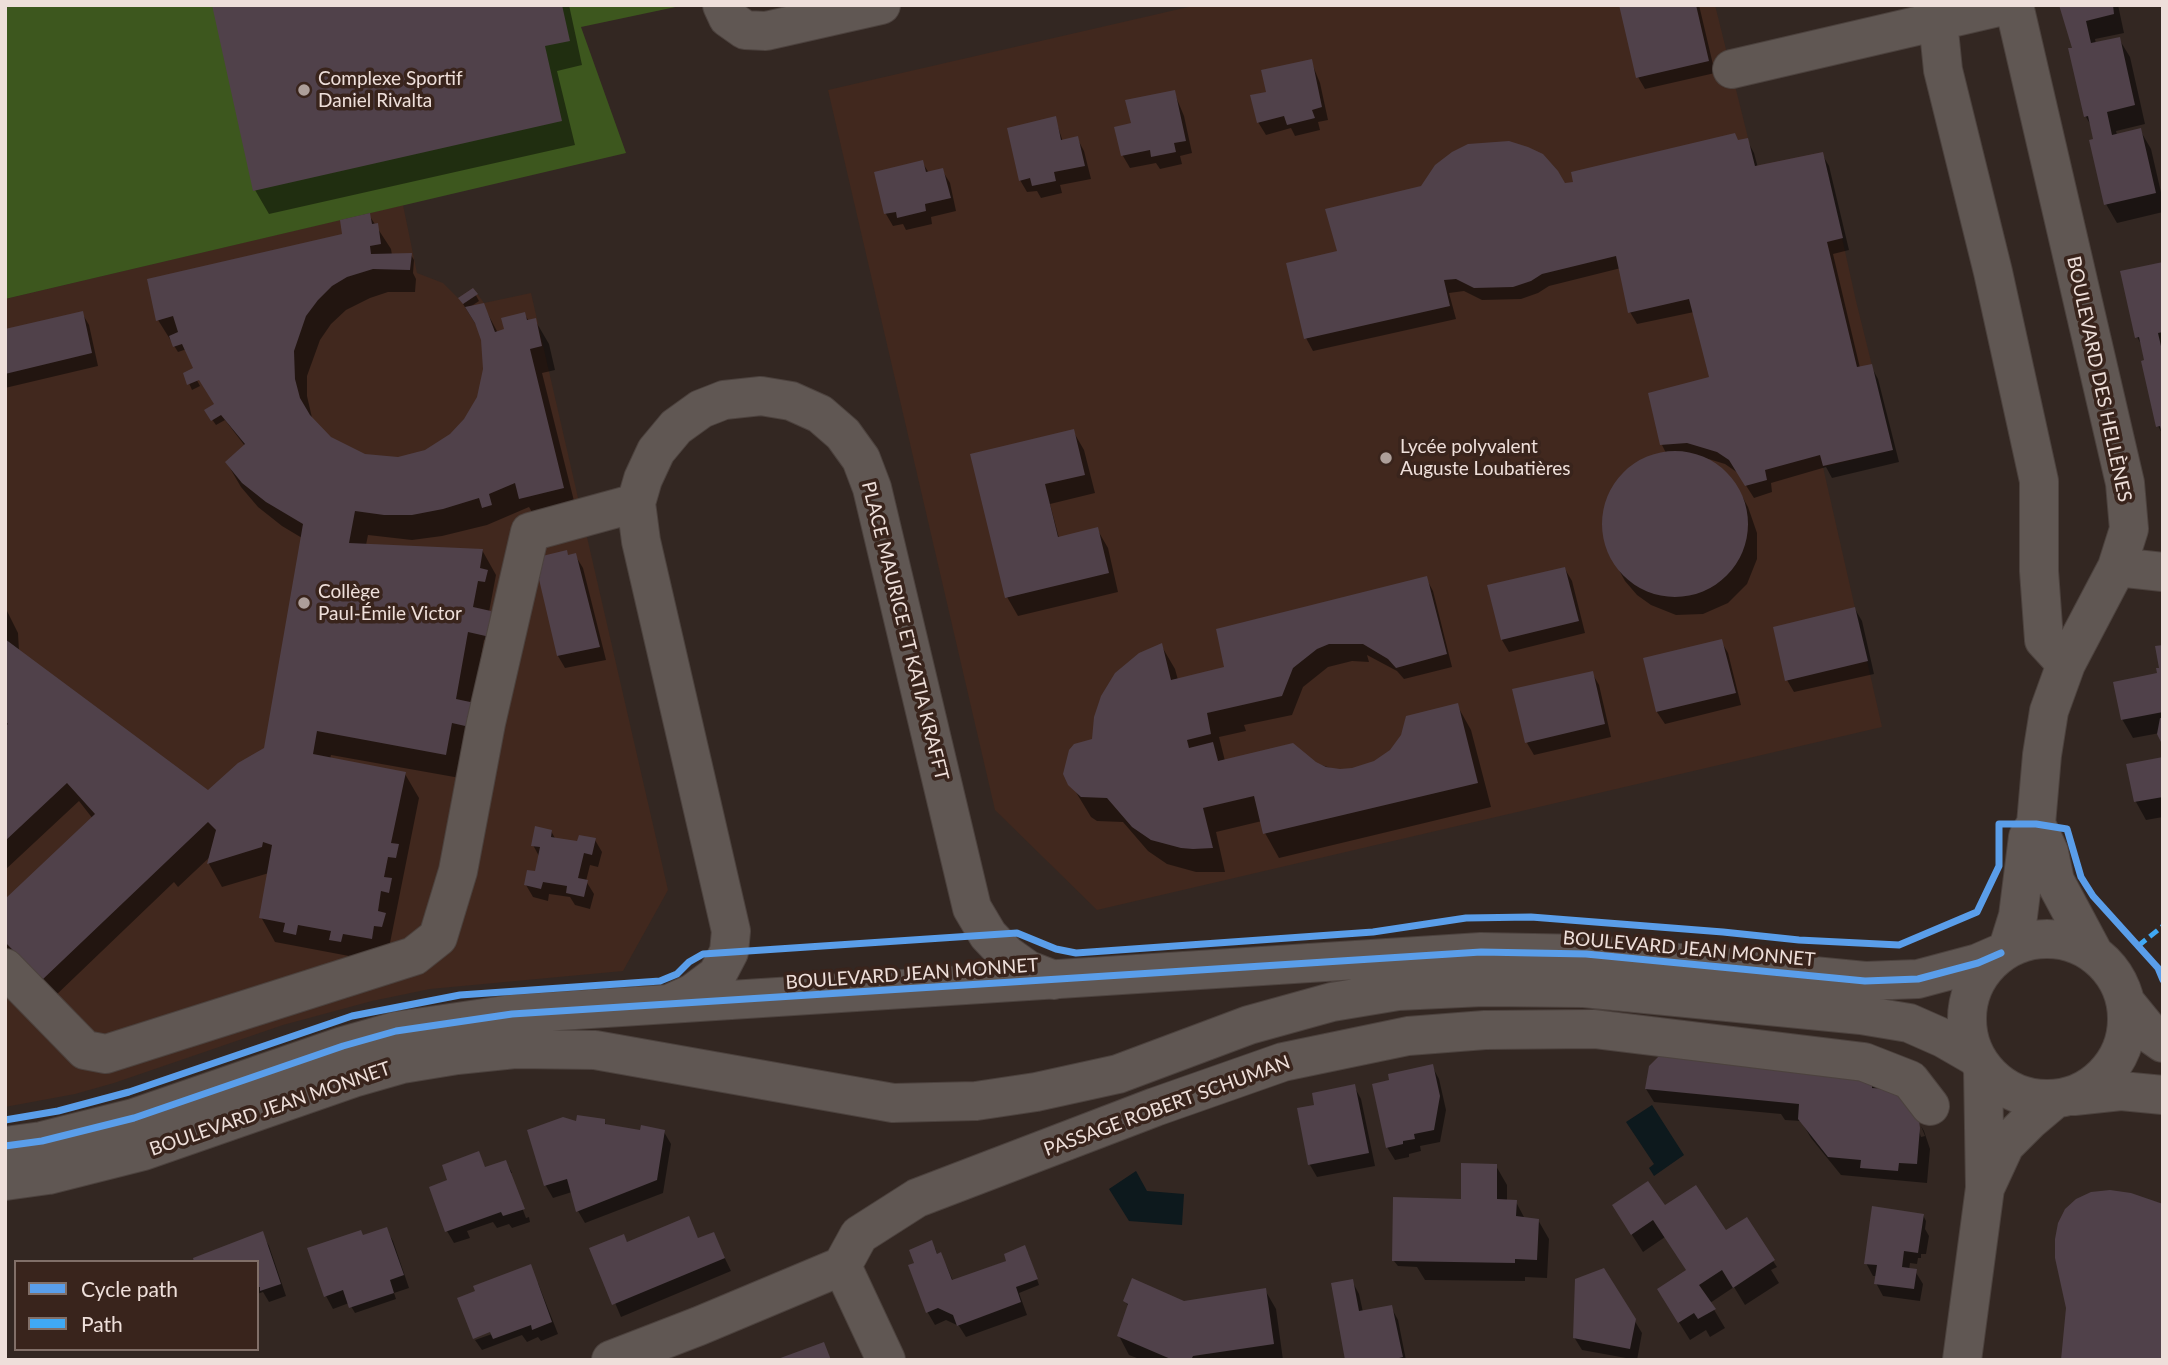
<!DOCTYPE html>
<meta charset="utf-8">
<style>
body{margin:0}
#map{position:relative;width:2168px;height:1365px;overflow:hidden;background:#332722;font-family:Lato,sans-serif}
canvas{display:block}
.frame{position:absolute;inset:0;border:7px solid #eedfda;pointer-events:none}
.legend{position:absolute;left:14px;top:1260px;width:245px;height:91px;box-sizing:border-box;background:#39241c;border:2px solid #816f68;margin:0;padding:9px 12px;list-style:none;font-size:21px;color:#eedfda}
.legend li{display:flex;align-items:center;gap:14px;height:35px}
.legend b{width:35px;border:2px solid #816f68}
</style>
<div id="map">
<canvas width="2168" height="1365"></canvas>
<div class="frame"></div>
<ul class="legend">
<li><b style="height:9px;background:#5a9eea"></b>Cycle path</li>
<li><b style="height:9px;background:#3fa9f5"></b>Path</li>
</ul>
</div>
<script>
const g = document.querySelector('canvas').getContext('2d');
g.lineJoin = 'round';
function fill(path, color) {
  g.fillStyle = color;
  g.fill(path, 'evenodd');
}
function toPath(rows) {
  const path = new Path2D();
  for (const r of rows) {
    if (r.length === 3) {
      path.moveTo(r[0] + r[2], r[1]);
      path.arc(r[0], r[1], r[2], 0, 2 * Math.PI);
      continue;
    }
    path.moveTo(r[0], r[1]);
    for (let i = 2; i < r.length; i += 2) path.lineTo(r[i], r[i + 1]);
  }
  return path;
}
function trace(path, color, width, dash) {
  g.strokeStyle = color;
  g.lineWidth = width;
  g.lineCap = dash ? 'butt' : 'round';
  g.setLineDash(dash || []);
  g.stroke(path);
}
function write(font, color, halo, rows, align = 'center') {
  g.font = font + ' Lato,sans-serif';
  g.lineWidth = 7;
  g.setLineDash([]);
  g.textBaseline = 'middle';
  g.strokeStyle = halo;
  g.fillStyle = color;
  for (const [text, x, y, turn = 0] of rows) {
    g.save();
    g.translate(x, y);
    g.rotate((+turn || 0) * Math.PI / 180);
    g.textAlign = isNaN(turn) ? turn : align;
    if (halo) g.strokeText(text, 0, 0);
    g.fillText(text, 0, 0);
    g.restore();
  }
}
fill(toPath([
 [1197,5,1715,5,1755,166,1823,152,1856,301,1893,450,1823,467,1882,727,1097,910,995,810,828,90],
 [403,205,417,273,443,283,458,298,473,288,484,303,531,293,668,890,623,971,430,989,372,1001,283,1025,114,1083,75,1094,5,1107,5,299]
]), '#41281e');
fill(toPath([
 [5,5,685,5,581,27,626,153,5,299]
]), '#3d571e');
fill(toPath([
 [1652,1105,1684,1155,1654,1176,1649,1168,1654,1164,1626,1122],
 [1136,1171,1147,1191,1184,1194,1182,1225,1129,1221,1109,1189]
]), '#0d191d');
fill(toPath([
 [213,5,569,5,582,65,557,71,575,145,269,214,255,190],
 [1621,5,1699,5,1715,73,1645,89,1638,77],
 [2061,5,2118,5,2124,33,2095,39,2096,44,2119,39,2130,57,2145,124,2116,131,2117,135,2140,130,2151,149,2163,201,2163,212,2117,223,2106,204,2095,140,2093,129,2086,117,2070,50,2074,49],
 [1311,61,1320,83,1328,120,1318,122,1320,130,1295,136,1291,128,1266,135,1258,122,1268,93],
 [1174,92,1184,116,1192,153,1180,156,1182,164,1160,169,1156,163,1130,168,1123,156,1116,129,1133,124],
 [1055,118,1063,142,1077,138,1084,151,1091,179,1060,185,1062,193,1041,198,1037,191,1027,192,1020,180],
 [1747,140,1754,153,1758,168,1822,154,1829,166,1849,250,1833,254,1860,368,1871,366,1878,379,1899,462,1832,478,1826,467,1771,483,1772,492,1754,498,1738,473,1725,464,1702,457,1701,459,1719,468,1737,487,1748,507,1757,533,1757,559,1747,584,1728,603,1703,614,1676,615,1651,605,1637,595,1625,581,1614,561,1605,535,1605,508,1616,484,1635,465,1651,457,1666,453,1662,445,1711,378,1694,312,1637,324,1630,312,1621,268,1549,286,1538,293,1521,299,1482,300,1464,291,1449,293,1456,319,1313,351,1306,338,1339,252,1564,185],
 [922,162,929,173,942,170,950,183,956,211,931,217,932,224,906,230,903,224,893,226,886,214,876,173],
 [369,215,391,249,392,255,411,255,414,260,413,273,416,279,415,292,388,292,370,298,346,310,331,324,320,340,307,376,307,396,313,422,320,431,356,453,384,459,408,458,434,447,451,436,472,411,482,389,485,360,480,331,463,304,473,290,479,301,470,307,483,305,498,333,507,330,524,314,529,321,535,320,549,344,555,370,542,373,577,513,532,512,529,507,487,525,442,536,412,540,368,535,366,545,482,550,496,575,489,612,493,619,492,642,484,640,460,778,331,755,330,759,405,774,419,798,386,963,275,942,261,917,269,873,222,887,209,864,211,856,178,887,174,882,53,998,5,947,5,902,93,819,79,801,5,870,5,607,18,633,19,651,208,792,265,749,302,538,282,526,258,507,241,487,227,463,245,446,225,420,216,425,206,411,215,405,187,349,178,352,158,320,344,236],
 [2163,264,2163,435,2158,426,2144,349,2137,337],
 [82,313,89,325,98,366,5,388,5,331],
 [192,371,200,386,192,390,185,374],
 [1073,431,1084,450,1095,493,1050,504,1059,538,1097,529,1108,548,1118,592,1018,616,1007,597,972,456],
 [575,555,583,568,606,660,565,668,558,656,569,557],
 [1565,569,1572,581,1585,633,1509,652,1502,640,1489,587],
 [1426,578,1433,591,1452,667,1404,679,1397,671,1367,655,1369,662,1352,661,1328,667,1303,687,1292,715,1244,725,1246,731,1219,737,1225,761,1315,763,1340,771,1363,768,1383,759,1457,705,1471,730,1491,807,1279,858,1265,833,1262,821,1216,832,1225,872,1196,872,1167,864,1148,851,1123,822,1097,821,1091,817,1065,774,1093,740,1161,645,1175,669,1178,680,1227,677],
 [1855,609,1862,621,1874,674,1794,692,1787,680],
 [1721,641,1728,653,1741,705,1665,724,1657,712,1645,660],
 [2163,647,2163,744,2160,733,2133,738,2122,719,2158,675,2161,670],
 [1592,673,1599,685,1611,737,1534,755,1527,743],
 [2163,759,2163,817,2146,820,2136,802,2128,766],
 [551,831,556,840,579,843,595,840,602,852,598,867,590,865,586,881,594,894,590,909,575,905,570,897,549,894,548,901,533,897,526,885,537,873,540,858,533,845],
 [1432,1066,1439,1079,1446,1110,1440,1142,1420,1146,1421,1151,1409,1154,1409,1157,1395,1160,1387,1147,1391,1081],
 [1650,1067,1871,1078,1878,1090,1913,1113,1921,1137,1925,1136,1921,1126,1924,1131,1930,1149,1927,1183,1841,1175,1811,1138,1801,1121,1785,1120,1781,1114,1654,1102,1646,1089],
 [1354,1086,1361,1099,1375,1166,1317,1177,1310,1165,1316,1106],
 [604,1121,607,1126,639,1132,664,1132,671,1144,663,1193,585,1223,578,1211,572,1192,553,1198,546,1186,530,1131],
 [506,1162,512,1173,509,1173,526,1218,529,1217,530,1222,512,1228,509,1224,497,1228,493,1222,467,1231,470,1238,454,1243,447,1231,449,1182],
 [1496,1166,1507,1185,1507,1202,1516,1202,1525,1219,1538,1220,1549,1239,1547,1278,1525,1277,1525,1281,1425,1280,1417,1267,1398,1266,1394,1261,1463,1200],
 [1664,1208,1725,1233,1746,1220,1777,1267,1771,1270,1779,1283,1745,1305,1734,1287,1710,1303,1725,1328,1710,1337,1706,1330,1690,1340,1670,1308,1687,1271,1665,1237,1643,1252,1625,1224],
 [1923,1215,1926,1221,1925,1229,1929,1236,1926,1254,1921,1254,1921,1258,1918,1258,1917,1264,1910,1263,1909,1270,1915,1271,1923,1284,1920,1301,1883,1296,1876,1283,1877,1276,1873,1276,1866,1263],
 [688,1219,699,1240,713,1234,731,1271,621,1317,592,1249,623,1236,628,1243],
 [386,1229,393,1241,409,1288,394,1293,396,1299,355,1313,349,1303,333,1309,326,1296,309,1249,363,1237],
 [262,1234,269,1246,286,1296,269,1302,263,1292,257,1294,257,1262],
 [935,1248,938,1256,940,1254,947,1267,953,1281,1028,1253,1039,1285,1019,1293,1027,1315,966,1337,959,1326,946,1320,935,1325,928,1313,910,1266],
 [1604,1270,1642,1333,1637,1360,1582,1350,1574,1337],
 [1352,1281,1359,1294,1363,1312,1391,1307,1398,1320,1406,1360,1347,1360],
 [538,1283,558,1334,541,1341,538,1337,527,1342,522,1335,482,1350,475,1340,492,1334],
 [1265,1290,1276,1309,1283,1360,1142,1360,1129,1355,1119,1336,1129,1307,1125,1301,1184,1303]
]), '#0007');
fill(toPath([
 [212,5,562,5,570,41,545,46,562,121,253,191],
 [1619,5,1696,5,1709,61,1636,78],
 [2059,5,2113,5,2114,14,2086,21,2091,43,2120,37,2135,105,2107,112,2112,135,2141,128,2156,193,2104,205,2089,140,2093,139,2088,116,2084,117,2068,48,2072,48],
 [1312,59,1322,107,1312,110,1315,118,1287,125,1284,116,1257,123,1250,95,1266,92,1261,70],
 [1175,90,1186,141,1174,143,1176,152,1151,157,1150,150,1121,156,1114,127,1131,123,1125,100],
 [1056,116,1061,140,1078,136,1085,166,1054,172,1056,181,1032,186,1030,178,1019,181,1007,128],
 [1735,133,1738,140,1748,138,1755,166,1823,152,1843,238,1827,242,1857,367,1872,364,1893,450,1823,466,1820,455,1765,470,1767,480,1745,486,1729,460,1717,452,1687,443,1660,445,1648,393,1709,377,1689,299,1628,313,1616,256,1542,274,1531,281,1513,287,1474,288,1456,279,1444,280,1450,306,1304,339,1286,263,1337,251,1325,209,1421,186,1435,165,1452,152,1468,144,1509,141,1528,147,1543,154,1558,171,1565,183,1573,182,1571,172],
 [923,160,926,172,943,168,951,198,925,204,926,211,897,218,896,212,884,214,874,172],
 [370,213,372,224,378,223,381,244,370,246,371,254,412,253,410,270,373,269,347,277,332,286,318,300,306,316,294,351,295,379,300,398,310,415,331,437,365,454,398,457,425,450,450,434,464,419,477,397,483,369,481,340,475,323,465,307,484,303,495,332,504,329,501,318,525,312,527,320,536,318,542,346,530,349,564,488,519,499,515,483,489,494,492,505,482,508,479,498,443,509,412,515,384,515,355,511,349,543,483,549,480,568,488,570,485,582,478,581,473,607,491,611,490,637,468,632,456,699,475,703,474,728,452,723,446,755,317,731,313,754,406,772,391,843,399,844,396,858,388,857,384,877,392,878,389,893,381,891,378,911,386,913,382,927,374,926,372,939,343,934,341,942,329,940,331,931,298,925,296,935,283,932,285,923,259,918,272,845,263,842,262,847,207,864,216,830,208,822,42,980,5,942,5,899,95,814,67,783,5,841,5,726,8,724,5,721,5,639,208,790,238,763,264,748,303,524,266,502,242,483,225,462,245,444,221,415,211,421,204,410,214,404,199,380,187,385,183,373,193,368,182,344,173,347,169,336,178,332,173,316,156,321,147,279,342,234,340,220],
 [2163,262,2163,332,2158,333,2163,355,2162,435,2160,426,2156,427,2141,361,2144,360,2139,337,2135,338,2120,271],
 [473,288,478,294,463,304,458,298],
 [83,311,92,353,5,374,5,329],
 [1074,429,1085,475,1045,484,1058,537,1098,527,1109,573,1005,598,970,454],
 [1675,524,73],
 [567,550,568,555,576,553,600,647,557,656,534,558],
 [1565,567,1579,621,1501,640,1487,585],
 [1427,576,1447,654,1396,668,1388,659,1363,644,1329,644,1317,649,1293,668,1282,696,1207,713,1211,734,1187,740,1189,748,1213,742,1218,761,1293,743,1316,762,1326,767,1340,769,1352,768,1374,761,1390,750,1401,735,1406,716,1458,703,1478,783,1263,834,1254,796,1203,808,1213,848,1193,849,1181,848,1151,840,1132,827,1107,798,1081,797,1068,785,1063,774,1069,750,1074,744,1092,739,1094,717,1101,696,1115,673,1139,653,1162,643,1171,680,1224,667,1216,629],
 [1855,607,1868,661,1785,681,1773,627],
 [1722,639,1736,693,1656,712,1643,658],
 [2163,645,2163,712,2121,720,2113,682,2157,673,2156,668,2159,668,2155,646],
 [1593,671,1605,724,1525,743,1512,689],
 [2160,718,2163,718,2163,746,2157,734],
 [2163,757,2163,797,2134,802,2126,764],
 [535,826,552,830,551,837,577,841,579,835,596,838,592,855,584,853,578,878,588,880,584,897,566,893,567,886,543,882,541,889,524,885,527,870,535,871,540,847,531,846],
 [1661,1054,1872,1076,1872,1088,1888,1089,1904,1098,1919,1120,1920,1128,1917,1164,1899,1163,1898,1171,1860,1168,1861,1160,1828,1157,1798,1119,1799,1104,1645,1089,1649,1066],
 [1433,1064,1440,1096,1434,1130,1414,1134,1415,1139,1403,1141,1403,1144,1386,1148,1372,1084,1389,1080,1388,1074],
 [1355,1084,1369,1153,1308,1165,1297,1108,1314,1105,1312,1093],
 [577,1115,605,1119,605,1124,640,1130,641,1125,665,1130,657,1180,576,1212,567,1179,544,1186,527,1130,563,1117,576,1121],
 [479,1151,485,1167,506,1160,525,1209,503,1216,501,1212,445,1232,429,1187,447,1180,442,1165],
 [1461,1163,1497,1164,1497,1199,1517,1200,1516,1216,1539,1219,1537,1260,1515,1259,1515,1263,1392,1261,1393,1197,1461,1199],
 [1648,1181,1665,1205,1696,1185,1726,1230,1747,1217,1775,1260,1733,1288,1722,1270,1699,1285,1716,1309,1698,1319,1694,1313,1678,1323,1657,1289,1686,1270,1653,1220,1631,1235,1612,1205],
 [2110,1190,2131,1193,2163,1204,2163,1360,2061,1360,2066,1308,2055,1258,2055,1239,2058,1223,2065,1209,2076,1199,2091,1192],
 [1872,1206,1924,1214,1918,1253,1904,1251,1902,1267,1917,1269,1914,1289,1874,1284,1877,1265,1864,1264],
 [689,1216,698,1238,714,1232,725,1258,612,1305,589,1248,624,1234,627,1242],
 [387,1227,404,1275,390,1280,394,1293,349,1308,343,1290,324,1297,307,1248,361,1230,363,1235],
 [263,1231,281,1284,260,1291,260,1287,257,1287,257,1262,194,1262,193,1258],
 [932,1240,937,1254,941,1252,952,1280,1006,1261,1004,1254,1025,1245,1038,1279,1016,1287,1021,1302,957,1326,953,1315,938,1308,926,1313,908,1265,914,1263,909,1250],
 [531,1264,552,1322,532,1330,531,1325,493,1339,490,1332,473,1339,457,1298,475,1291,473,1286],
 [1604,1268,1636,1319,1630,1349,1573,1338,1575,1279],
 [1132,1278,1184,1301,1266,1288,1274,1344,1193,1356,1191,1360,1173,1360,1117,1336,1128,1304,1123,1301],
 [1353,1279,1359,1311,1392,1305,1403,1357,1391,1360,1345,1360,1331,1283],
 [824,1342,831,1360,775,1360,794,1353]
]), '#50414a');
const minor = toPath([
 [722,5,728,18,745,30,766,31,881,5],
 [1940,5,1938,21,1943,70,1993,272,2039,481,2039,571,2044,640,2066,664],
 [2014,5,2125,483,2129,529,2117,567,2066,664,2049,711,2042,755,2036,824,2049,852,2055,881,2094,954],
 [1732,69,2007,5],
 [2117,567,2163,572],
 [2047,1019,80],
 [2008,948,2018,916,2028,837,2036,824],
 [5,968,85,1050,106,1054,414,956,438,937,458,871,486,723,530,532,636,503],
 [673,1002,693,993,717,975,729,952,731,931,641,541,636,503,643,479,656,451,676,427,701,409,724,400,761,396,791,401,820,414,843,434,861,459,872,488,972,908,988,935,1007,955,1028,970,1054,980],
 [2126,1003,2153,1036,2163,1043],
 [2074,1096,2121,1091,2163,1095],
 [5,1146,42,1141,134,1118,343,1046,396,1031,512,1014,1481,952,1586,954,1865,981,1918,979,1978,963,2001,953],
 [5,1181,48,1175,143,1151,353,1078,402,1064,457,1055,515,1049,595,1050,893,1103,976,1101,1036,1092,1118,1074,1249,1025,1332,1002,1398,991,1483,987,1584,988,1861,1015,1909,1023,1943,1038,1976,1057],
 [1986,1186,2005,1145,2029,1121,2055,1099],
 [842,1266,859,1235,917,1198,1155,1107,1283,1062,1408,1036,1485,1030,1594,1029,1864,1062,1910,1080,1930,1106],
 [611,1360,699,1326,842,1266,886,1360],
 [1962,1360,1985,1188,1983,1068]
]);
trace(minor, '#4c423e', 40);
trace(minor, '#605753', 38);
trace(toPath([
 [2138,946,2163,926]
]), '#3fa9f5', 5, [10, 5]);
trace(toPath([
 [5,1120,58,1111,129,1092,352,1016,460,995,660,981,677,974,689,962,703,954,1017,933,1056,949,1076,953,1373,932,1466,918,1531,917,1723,932,1799,940,1899,945,1977,912,1999,866,1999,824,2036,824,2067,829,2081,877,2093,896,2158,968,2163,980],
 [5,1146,42,1141,134,1118,343,1046,396,1031,512,1014,1481,952,1586,954,1865,981,1918,979,1978,963,2001,953]
]), '#5a9eea', 7);
for (const [x, y, r, color] of [
 [304,90,7,"#ad9f9a"],
 [1386,458,7,"#ad9f9a"],
 [304,603,7,"#ad9f9a"]
]) {
  const dot = new Path2D();
  dot.arc(x, y, r, 0, 2 * Math.PI);
  g.fillStyle = color;
  g.fill(dot);
  trace(dot, '#39241c', 2.5);
}
write('19px', '#eedfda', '#39241c', [
 ["Complexe Sportif",318,79],
 ["Daniel Rivalta",318,101],
 ["Lycée polyvalent",1400,447],
 ["Auguste Loubatières",1400,469],
 ["Collège",318,592],
 ["Paul-Émile Victor",318,614]
], 'left');
write('19px', '#eedfda', '#39241c', [
 ["BOULEVARD DES HELLÈNES",2099,379,78],
 ["PLACE MAURICE ET KATIA KRAFFT",905,631,76],
 ["BOULEVARD JEAN MONNET",1689,949,5],
 ["BOULEVARD JEAN MONNET",912,974,-4],
 ["PASSAGE ROBERT SCHUMAN",1167,1106,-20],
 ["BOULEVARD JEAN MONNET",270,1109,-19]
]);
</script>
